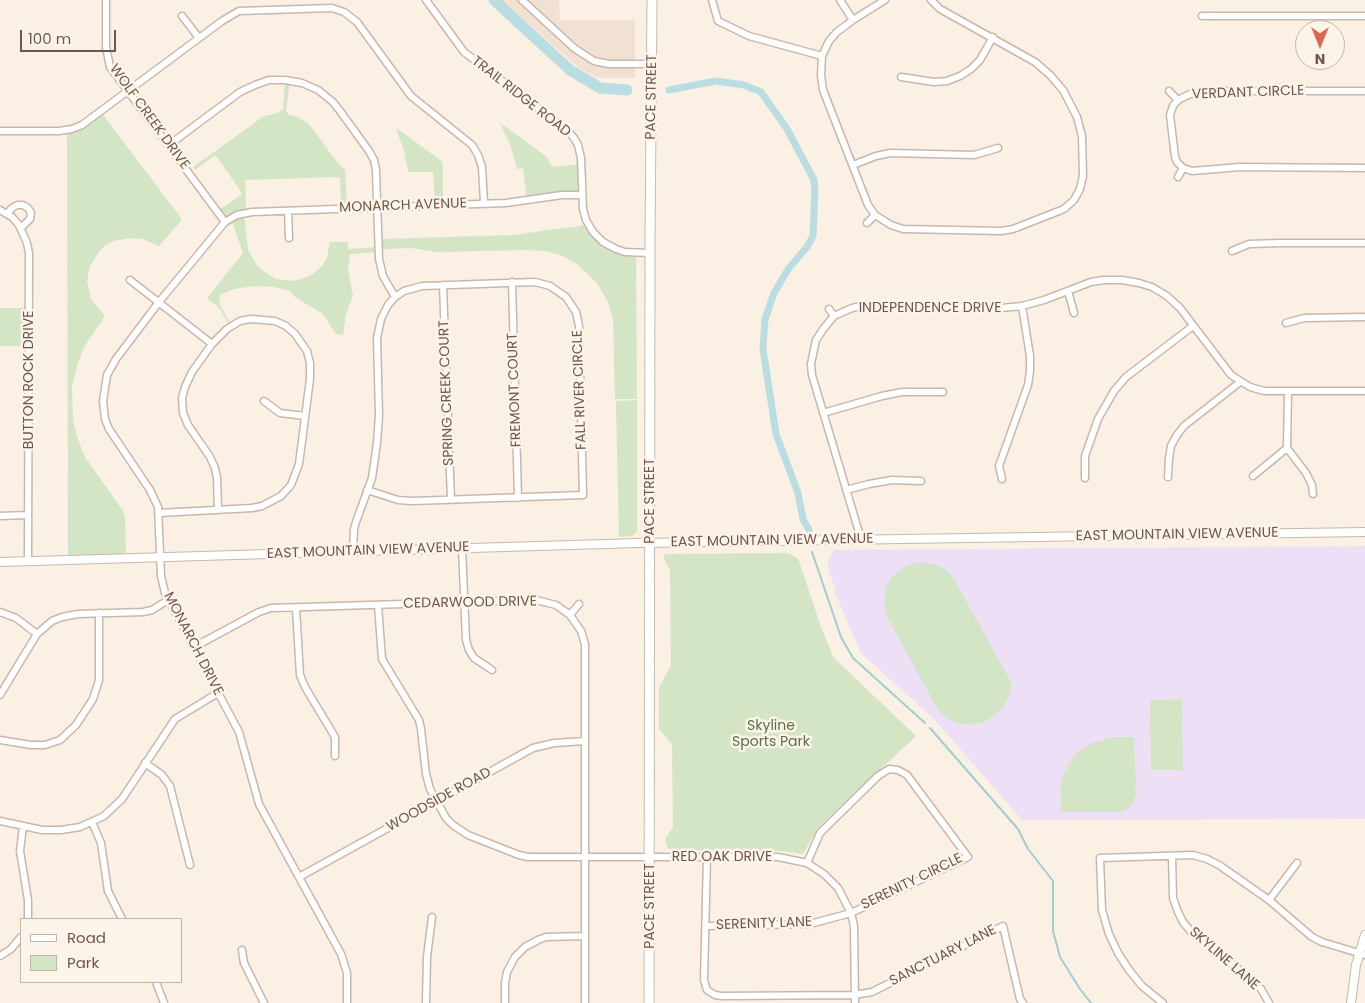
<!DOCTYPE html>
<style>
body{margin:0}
#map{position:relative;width:1365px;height:1003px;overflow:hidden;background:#faf0e3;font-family:Poppins,sans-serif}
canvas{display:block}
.legend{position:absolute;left:20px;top:918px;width:162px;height:65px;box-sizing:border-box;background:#fdf4e9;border:1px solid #c4b5aa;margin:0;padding:6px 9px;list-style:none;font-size:15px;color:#6f564c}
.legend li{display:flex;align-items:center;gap:10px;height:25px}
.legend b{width:25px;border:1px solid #c4b5aa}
.north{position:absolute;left:1295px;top:20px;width:50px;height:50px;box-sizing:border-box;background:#fdf4e9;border:1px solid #c4b5aa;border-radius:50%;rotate:180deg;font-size:14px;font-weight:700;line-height:20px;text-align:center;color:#6f564c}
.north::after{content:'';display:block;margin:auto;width:18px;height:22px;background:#d86a54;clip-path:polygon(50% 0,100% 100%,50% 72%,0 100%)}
.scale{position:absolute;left:20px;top:30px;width:96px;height:22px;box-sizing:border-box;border:2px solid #6f564c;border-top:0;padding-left:6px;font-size:15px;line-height:18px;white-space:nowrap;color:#6f564c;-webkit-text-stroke:4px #fdf4e9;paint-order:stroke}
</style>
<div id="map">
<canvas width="1365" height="1003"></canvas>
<ul class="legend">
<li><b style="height:6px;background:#fff"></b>Road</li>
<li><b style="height:14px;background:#d3e5c4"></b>Park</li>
</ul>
<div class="north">N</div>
<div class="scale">100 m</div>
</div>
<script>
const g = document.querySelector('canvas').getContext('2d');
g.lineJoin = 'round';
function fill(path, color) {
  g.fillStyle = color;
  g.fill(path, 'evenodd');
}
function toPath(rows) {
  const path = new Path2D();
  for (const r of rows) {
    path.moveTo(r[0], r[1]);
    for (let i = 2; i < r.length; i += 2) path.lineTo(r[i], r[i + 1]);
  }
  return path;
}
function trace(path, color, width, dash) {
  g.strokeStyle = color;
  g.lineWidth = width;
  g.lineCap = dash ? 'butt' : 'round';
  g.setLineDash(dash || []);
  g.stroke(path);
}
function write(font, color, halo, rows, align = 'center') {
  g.font = font + ' Poppins,sans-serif';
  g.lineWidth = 5;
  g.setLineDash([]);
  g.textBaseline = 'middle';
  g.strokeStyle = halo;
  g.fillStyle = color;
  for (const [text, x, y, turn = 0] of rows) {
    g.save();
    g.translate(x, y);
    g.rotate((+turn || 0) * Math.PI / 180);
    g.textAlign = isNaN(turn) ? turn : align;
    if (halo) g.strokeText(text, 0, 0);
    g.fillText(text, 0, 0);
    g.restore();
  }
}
fill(toPath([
 [502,0,559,0,560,20,635,20,635,78,599,78,587,73,574,64]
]), '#f0e1d3');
fill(toPath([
 [1365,546,1365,819,1022,820,934,719,861,653,836,595,827,563,834,550]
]), '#ede0f6');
fill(toPath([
 [285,80,290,80,286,111,289,115,298,117,309,124,337,162,345,170,347,208,341,208,340,179,338,177,245,180,246,212,244,213,248,250,258,267,269,275,276,279,290,281,298,280,312,275,322,266,327,258,330,242,348,242,348,249,379,247,379,239,514,235,562,228,576,227,588,224,603,242,636,253,637,399,615,399,613,319,608,302,597,283,577,264,563,256,546,251,525,250,438,252,411,248,386,249,379,252,350,254,348,270,353,296,346,314,343,335,336,334,322,313,296,298,290,291,274,287,255,286,234,289,219,295,220,305,232,326,230,327,220,309,207,298,243,253,231,219,225,222,217,211,241,195,242,193,217,157,214,156,195,170,193,167,264,116,277,113,283,109],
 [101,112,181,218,181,221,159,246,143,239,132,238,113,241,105,245,98,253,90,266,87,281,91,299,105,316,84,347,78,363,72,386,73,420,78,440,85,457,123,511,125,517,126,558,68,560,67,130],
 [500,123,547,157,552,167,582,164,582,195,527,200,523,168,517,169,511,147],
 [396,129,402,132,443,162,443,204,435,205,433,172,408,172,404,150],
 [0,308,29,308,29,346,0,346],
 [637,400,637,531,634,535,630,536,619,537,616,401],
 [787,553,798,558,822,630,834,658,916,736,823,823,817,829,803,854,781,851,671,850,667,847,665,839,673,827,672,744,659,729,659,687,671,666,670,570,664,559,664,555,667,554],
 [920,562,933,564,945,569,954,579,1012,684,1007,701,1000,710,991,718,982,723,970,725,959,724,948,719,938,710,886,615,884,605,886,588,893,576,906,566],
 [1182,699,1183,770,1151,770,1150,700],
 [1114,737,1134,737,1136,795,1131,806,1124,811,1116,812,1061,812,1060,788,1063,775,1071,761,1078,752,1092,743]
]), '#d3e5c4');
trace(toPath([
 [812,552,841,637,853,658,925,723],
 [930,728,1018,829,1028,849,1053,881,1053,931,1060,957,1080,989,1091,1003]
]), '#a2cdd1', 2);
trace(toPath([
 [669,90,716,81,744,85,761,92,787,129,814,180,815,191,813,236,807,247,789,268,774,293,765,319,763,349,776,434,798,493,803,519,809,530]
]), '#badde1', 7);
trace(toPath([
 [494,0,570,70,600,88,627,90]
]), '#badde1', 11);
const minor = toPath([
 [106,0,106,47,110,67,225,222],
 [426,0,464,52,567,130,574,138,578,145,581,158,583,209,586,220,593,232,603,242,616,249,625,252,650,253],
 [522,0,574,48,594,61,609,64,652,64],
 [712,0,718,21,749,36,822,56],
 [840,0,853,20],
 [885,0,853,20,837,32,829,41,822,56,821,75,823,90,868,205,875,215,891,225,903,229,1001,231,1013,229,1064,209,1074,200,1080,189,1083,176,1082,136,1077,117,1063,90,1050,75,1035,62,940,9,931,0],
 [182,16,199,38],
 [1202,16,1365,16],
 [901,77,934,82,947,81,960,76,971,69,980,60,993,37],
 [1169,91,1178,100],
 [1365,91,1223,91,1190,94,1178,100,1173,106,1170,115,1175,157,1177,162,1183,168,1192,171,1240,167,1365,168],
 [0,131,59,131,72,129,82,125,222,21,239,11,332,8,344,12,357,22,411,96,472,145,478,155,482,167,484,203],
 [169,145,240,92,255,85,269,80,285,80,302,83,318,90,333,102,340,111,369,151,374,160,376,170,379,259,383,276,395,297],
 [853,165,876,156,890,153,974,155,998,148],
 [1178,177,1183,168],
 [0,210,12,217,19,225,27,243,29,253,28,561],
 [288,211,289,238],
 [7,214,12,208,17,205,23,205,28,208,31,213,30,219,21,228],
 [867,223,875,215],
 [1232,251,1249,244,1281,243,1365,243],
 [130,280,212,344],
 [512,282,518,498],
 [443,285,451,500],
 [1068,291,1074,313],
 [829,309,834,316],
 [1286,323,1304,318,1365,317],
 [1288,392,1287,448,1306,473,1312,485,1313,494],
 [264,401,280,413,305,416],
 [823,413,882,396,902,392,943,392],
 [1253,476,1287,448],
 [1168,477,1169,458,1171,446,1177,435,1184,426,1240,382],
 [1085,478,1085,456,1098,419,1114,391,1126,377,1193,326],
 [1002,479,999,466,1028,385,1030,371,1030,356,1022,306],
 [846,490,869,484,892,480,921,481],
 [159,513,252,508,262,506,281,496,291,485,299,464,310,379,310,363,307,351,295,334,286,326,275,321,251,319,240,321,227,329,212,344,192,372,185,387,182,398,183,413,188,425,210,457,215,468,217,478,218,509],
 [0,516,28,515],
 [861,539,812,375,811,364,816,340,824,328,834,316,852,308,866,305,1001,308,1022,306,1044,300,1091,282,1104,280,1122,280,1139,283,1152,287,1167,296,1180,308,1231,375,1250,387,1264,391,1365,391],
 [462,548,466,640,469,650,474,658,492,670],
 [353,551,354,529,356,522,372,478,377,443,379,415,377,338,381,319,388,305,395,297,404,291,422,286,535,282,550,286,566,297,576,312,579,326,583,495,412,501,398,500,367,490],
 [378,605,382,659,419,720,421,729,426,774,430,789,446,818,453,825,468,835,519,855,528,857,778,857,807,863,824,874,838,888,851,913,854,926,855,1003],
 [296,608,300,675,305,687,335,737,335,756],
 [0,612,16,618,37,634],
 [570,615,579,604],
 [194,647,259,612,271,608,536,600,556,605,570,615,581,631,585,644,585,1003],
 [0,695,37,634,52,621,62,617,78,614,143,612,152,610,168,600],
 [0,740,31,745,45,745,60,740,76,725,93,699,99,680,99,613],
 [145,763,162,775,170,786,190,865],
 [0,821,42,830,61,830,80,827,104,816,122,799,175,719,218,693],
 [92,822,101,843,108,891,122,919],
 [23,826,20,851,28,900,28,919],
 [1172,856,1173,898,1178,912,1183,922,1193,934,1231,963,1261,989,1269,1003],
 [707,857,704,980,707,990,715,995,722,996,854,995,872,992,1003,926,1020,999,1023,1003],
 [299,877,533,748,554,743,585,741],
 [1269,900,1297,863],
 [706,926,810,924,851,913,968,857,907,775,898,770,889,769,878,776,820,833,807,863],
 [242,950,244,963,264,1003],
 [0,956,11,949,21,937],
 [156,982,164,1003],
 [347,1003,347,973,341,954,259,804,239,732,165,593,161,576,158,507,150,490,109,429,105,419,103,401,107,375,116,359,159,302,225,222,237,215,252,212,506,203,562,195,582,195],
 [426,1003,427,957,432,917],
 [505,1003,505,983,507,972,515,957,525,947,538,940,546,937,585,936],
 [1163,1003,1142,986,1129,970,1118,953,1109,934,1102,910,1100,858,1193,855,1207,859,1219,865,1269,900,1312,937,1322,942,1365,955]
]);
const tertiary = toPath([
 [0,562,639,543,1365,532],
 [1351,1003,1356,965,1365,935]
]);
const secondary = toPath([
 [649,1003,650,243,652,0]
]);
trace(minor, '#c9b7ab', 9);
trace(tertiary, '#c9b7ab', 10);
trace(secondary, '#ceb9ac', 11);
trace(minor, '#fff', 6);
trace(tertiary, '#fff', 8);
trace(secondary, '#fff', 9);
write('14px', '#6f564c', '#fdf4e9', [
 ["VERDANT CIRCLE",1248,93,-2],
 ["TRAIL RIDGE ROAD",521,97,38],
 ["PACE STREET",652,97,-89],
 ["WOLF CREEK DRIVE",149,117,54],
 ["MONARCH AVENUE",403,206,-2],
 ["INDEPENDENCE DRIVE",930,308],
 ["BUTTON ROCK DRIVE",29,380,-90],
 ["FREMONT COURT",515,390,-92],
 ["FALL RIVER CIRCLE",580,390,-92],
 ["SPRING CREEK COURT",447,393,-92],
 ["PACE STREET",650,501,-90],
 ["EAST MOUNTAIN VIEW AVENUE",1177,535,-1],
 ["EAST MOUNTAIN VIEW AVENUE",772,541,-1],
 ["EAST MOUNTAIN VIEW AVENUE",368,551,-2],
 ["CEDARWOOD DRIVE",470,603,-1],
 ["MONARCH DRIVE",193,644,63],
 ["WOODSIDE ROAD",439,800,-29],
 ["RED OAK DRIVE",722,857],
 ["SERENITY CIRCLE",912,882,-26],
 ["PACE STREET",650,906,-90],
 ["SERENITY LANE",764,924,-2],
 ["SANCTUARY LANE",943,956,-27],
 ["SKYLINE LANE",1224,959,41]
]);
write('14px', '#557445', '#fdf4e9', [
 ["Skyline",771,726],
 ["Sports Park",771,742]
]);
</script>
